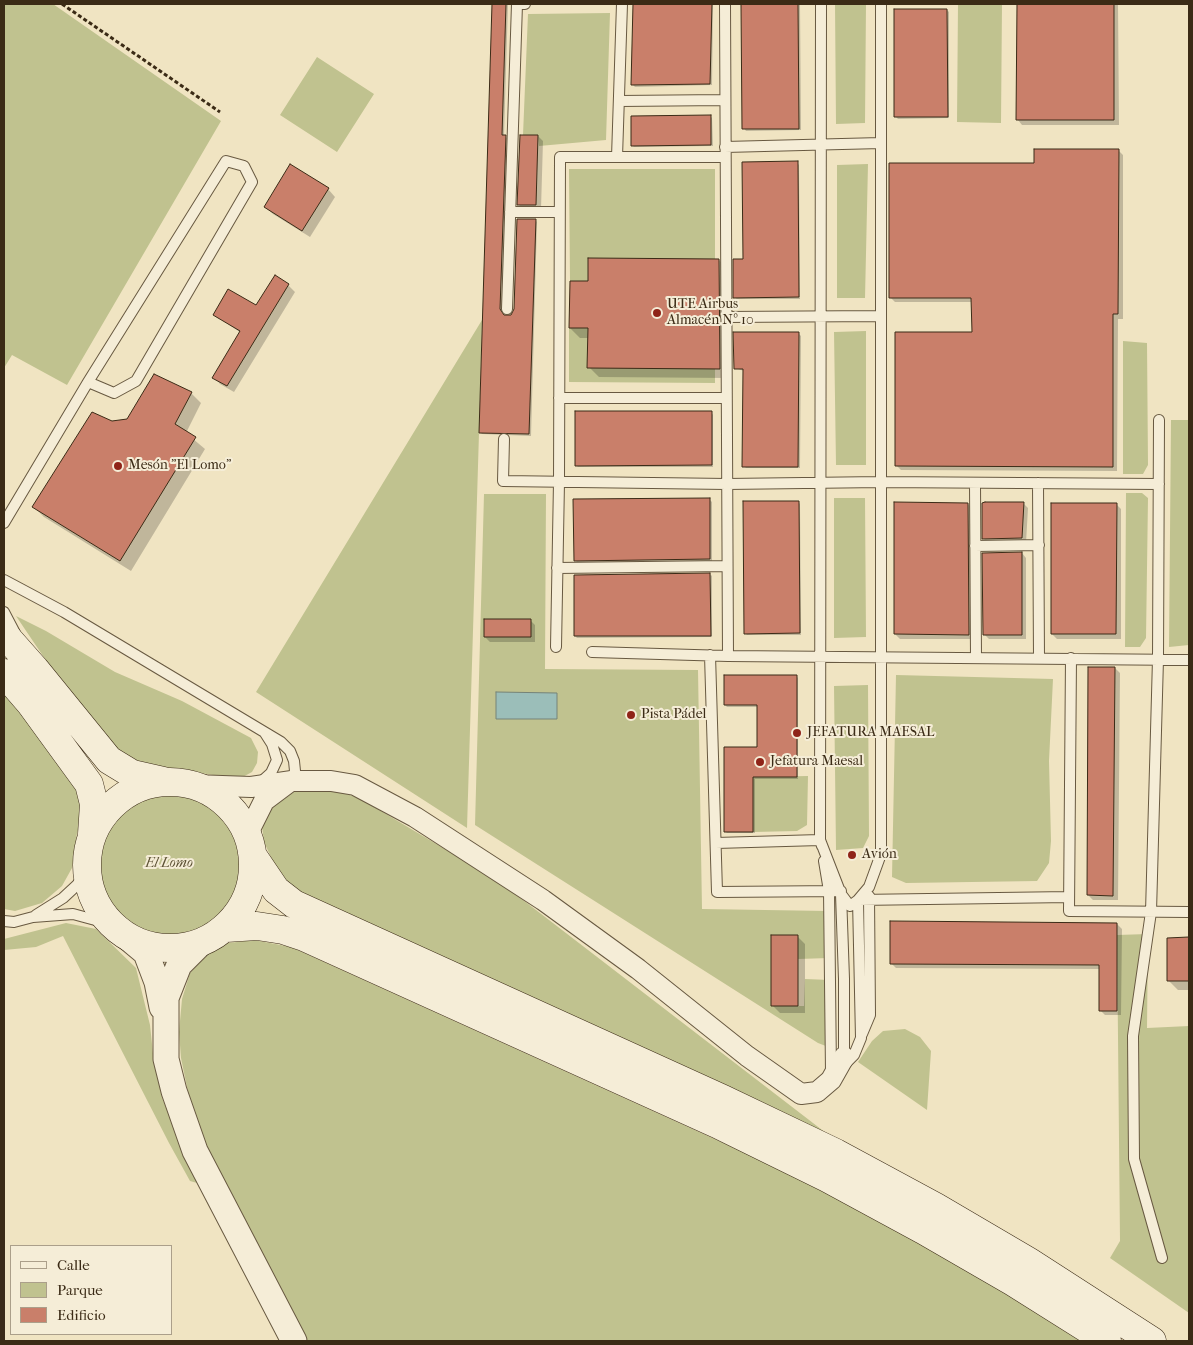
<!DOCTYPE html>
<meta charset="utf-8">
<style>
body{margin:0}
#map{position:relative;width:1193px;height:1345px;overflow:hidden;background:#f0e4c2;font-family:"IM FELL French Canon",serif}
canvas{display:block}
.frame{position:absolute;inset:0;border:5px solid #3b2b16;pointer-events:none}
.legend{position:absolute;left:10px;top:1245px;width:162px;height:90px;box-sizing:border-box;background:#f5edd7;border:1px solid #ab9f8a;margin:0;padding:6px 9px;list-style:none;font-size:15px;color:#3b2b16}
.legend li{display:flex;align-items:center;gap:10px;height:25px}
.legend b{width:25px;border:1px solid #ab9f8a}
</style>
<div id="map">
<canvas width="1193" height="1345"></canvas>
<div class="frame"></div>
<ul class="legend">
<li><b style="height:6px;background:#f5edd7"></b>Calle</li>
<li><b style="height:14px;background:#c0c28f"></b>Parque</li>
<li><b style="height:14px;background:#c97f6a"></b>Edificio</li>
</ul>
</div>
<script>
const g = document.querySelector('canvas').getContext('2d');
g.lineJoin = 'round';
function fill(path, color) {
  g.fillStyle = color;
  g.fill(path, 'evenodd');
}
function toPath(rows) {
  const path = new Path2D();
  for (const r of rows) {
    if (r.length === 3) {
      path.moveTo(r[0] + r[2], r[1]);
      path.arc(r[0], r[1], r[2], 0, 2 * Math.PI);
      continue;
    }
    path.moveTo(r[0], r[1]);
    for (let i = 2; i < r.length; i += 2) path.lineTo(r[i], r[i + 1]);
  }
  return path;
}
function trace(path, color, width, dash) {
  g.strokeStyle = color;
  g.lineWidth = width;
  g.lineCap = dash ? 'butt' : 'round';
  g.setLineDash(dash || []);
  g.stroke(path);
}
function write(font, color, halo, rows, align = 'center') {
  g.font = font + ' "IM FELL French Canon",serif';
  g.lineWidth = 4;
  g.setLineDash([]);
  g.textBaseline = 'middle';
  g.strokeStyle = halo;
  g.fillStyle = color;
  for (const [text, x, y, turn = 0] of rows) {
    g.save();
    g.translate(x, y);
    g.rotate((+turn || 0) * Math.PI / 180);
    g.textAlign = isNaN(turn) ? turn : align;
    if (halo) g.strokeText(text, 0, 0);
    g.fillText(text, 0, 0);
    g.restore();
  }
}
fill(toPath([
 [4,4,53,4,221,121,67,385,12,355,4,368],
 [835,4,866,4,865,123,836,124],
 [958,4,1002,4,1001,123,957,122],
 [610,13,606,140,539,146,538,135,523,135,528,14],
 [317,57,374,94,337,152,280,115],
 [868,164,865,298,837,298,837,165],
 [569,169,715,169,715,383,569,382,569,328,583,328,584,281,570,281],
 [482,320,479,433,467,828,256,692],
 [866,331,866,465,836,465,834,332],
 [1123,341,1147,343,1148,465,1143,474,1123,474],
 [1171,420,1189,420,1189,645,1169,647],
 [1126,493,1142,493,1148,498,1146,638,1140,647,1125,647],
 [484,494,546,494,545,669,698,670,702,909,828,911,829,958,798,959,798,935,771,935,771,1006,804,1006,805,979,830,980,831,1048,818,1043,475,825],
 [834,498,865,498,866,637,834,638],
 [16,616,46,631,115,672,182,701,251,738,258,752,257,763,252,772,239,779,136,763,111,748,89,724],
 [896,675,1053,679,1049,761,1051,841,1049,863,1037,881,906,883,892,877],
 [868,685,869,836,863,848,836,850,834,686],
 [4,691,29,721,78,791,81,805,82,818,77,833,72,868,62,886,42,903,15,911,4,909],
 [808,776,807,825,797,831,753,832,753,777],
 [318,789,337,791,359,798,497,880,826,1133,295,892,281,879,264,842,262,826,264,812,291,792],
 [169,864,72],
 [66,923,96,929,136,968,150,1025,154,1063,163,1100,197,1183,190,1181,169,1143,63,936,36,947,4,950,4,939],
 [1148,934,1147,1028,1189,1026,1189,1313,1110,1258,1120,1241,1117,935],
 [254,940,291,947,814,1184,919,1240,1084,1341,304,1341,204,1148,189,1097,181,1058,179,1032,182,999,190,973,204,957,228,943],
 [905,1029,920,1037,931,1051,927,1110,858,1062,872,1041,883,1031]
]), '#c0c28f');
const water = toPath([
 [496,692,557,693,557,719,496,719,496,692]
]);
fill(water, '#9bbeb9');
trace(water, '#758378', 1);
fill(toPath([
 [493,4,508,4,504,136,507,138,502,312,504,316,511,316,515,310,535,220,537,222,531,436,482,434,480,432],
 [634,4,713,4,712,85,635,87,633,85],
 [743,4,800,4,801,130,746,131,744,128],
 [1018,4,1118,4,1119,125,1022,125,1018,120],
 [947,10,949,12,949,118,898,119,896,117],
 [710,116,712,118,713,146,634,147,632,145],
 [538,136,543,141,541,209,523,209,519,205],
 [1118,150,1123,155,1123,319,1118,319,1117,471,901,470,896,465,973,334,973,302,895,302,890,297,1035,165],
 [797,163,799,165,800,299,737,299,734,297,744,260],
 [328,189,335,197,310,237,273,214,265,207],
 [719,260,729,270,729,378,599,377,589,367,589,338,580,338,570,328,589,282],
 [288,285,295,292,234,392,220,384,214,377,241,333,215,315,257,307],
 [799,334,801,336,800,468,746,468,744,466,744,371,735,368],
 [191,393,201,403,186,433,205,449,131,571,44,517,34,507,128,421],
 [711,412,713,415,713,467,578,467,576,465],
 [710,500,712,502,712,561,577,562,575,560],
 [798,502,800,504,801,635,747,635,745,633],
 [1023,503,1028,508,1026,543,988,543,983,538],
 [968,504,973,509,973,639,900,639,895,634],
 [1116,504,1121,509,1121,639,1057,639,1052,634],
 [1022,553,1026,558,1026,639,989,639,984,634],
 [710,574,712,576,712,637,577,638,575,636],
 [530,620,535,625,535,642,490,642,485,637],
 [1115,668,1120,673,1118,900,1093,900,1088,895],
 [796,676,798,678,798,779,755,779,755,833,727,833,725,831,759,748,758,707,727,707,725,705],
 [1117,924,1122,929,1121,1015,1105,1015,1100,1010,1100,969,896,968,891,963],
 [798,937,805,944,805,1013,780,1013,772,1005],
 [1168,939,1189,939,1189,990,1178,990,1168,980]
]), '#0003');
const building = toPath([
 [492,4,506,4,502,135,506,135,500,309,504,315,511,315,514,309,517,219,536,219,529,434,479,433,492,4],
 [633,4,712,4,710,84,631,85,633,4],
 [741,4,798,4,799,129,742,129,741,4],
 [1017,4,1114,4,1114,120,1016,120,1017,4],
 [894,9,947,9,948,117,894,117,894,9],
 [711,115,711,145,631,146,631,116,711,115],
 [520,135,538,135,536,205,517,205,520,135],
 [1034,149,1119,149,1118,314,1113,314,1113,467,895,466,895,332,972,332,971,298,889,298,889,163,1034,163,1034,149],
 [798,161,799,297,733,298,733,259,743,259,742,162,798,161],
 [290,164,329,188,302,231,264,207,290,164],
 [588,258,719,259,720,369,587,368,588,328,569,328,570,281,588,281,588,258],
 [275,275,289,284,227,386,212,378,240,331,213,315,228,289,256,305,275,275],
 [733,332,799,332,798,467,742,467,743,369,734,369,733,332],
 [154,374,192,392,175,424,196,437,120,561,32,507,92,412,112,421,127,419,154,374],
 [575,411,712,411,712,465,575,466,575,411],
 [710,498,710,559,574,561,573,499,710,498],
 [743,501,799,501,800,633,744,634,743,501],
 [894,502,968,503,969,635,894,634,894,502],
 [985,502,1024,502,1022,538,982,539,982,503,985,502],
 [1051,503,1117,503,1116,634,1051,634,1051,503],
 [1022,552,1022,635,983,635,982,553,1022,552],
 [710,573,711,636,574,636,574,575,710,573],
 [484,619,531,619,531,637,484,637,484,619],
 [1088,667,1115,667,1113,896,1087,895,1088,667],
 [724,675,797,675,797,777,753,777,753,832,724,832,724,747,757,747,757,705,724,705,724,675],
 [890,921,1117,923,1117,1011,1099,1011,1099,965,890,964,890,921],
 [771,935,798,935,798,1006,771,1006,771,935],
 [1189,937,1189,981,1167,981,1167,938,1189,937]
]);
fill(building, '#c97f6a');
trace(building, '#3b2b16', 1);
const service = toPath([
 [725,4,728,656,1189,660],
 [821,4,820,840,841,894],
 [619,101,725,100],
 [725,147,881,143],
 [617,157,622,4],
 [510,212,559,212],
 [507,309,517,4,525,4],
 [726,317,881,316],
 [559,398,726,398],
 [1159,420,1158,659,1151,912,1133,1036,1134,1159,1162,1258],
 [504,439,503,481,727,484,881,482,1159,484],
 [975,483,976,658],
 [1038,483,1039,658],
 [4,523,88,382,226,161,244,166,252,182,136,381,114,393,88,382],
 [975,546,1039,545],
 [557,568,727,566],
 [4,580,64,612,281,742,290,751,294,761,295,771,292,781],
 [4,612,15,633],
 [556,647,559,482,560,157,725,157],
 [592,652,728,656],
 [710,655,717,892,841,891],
 [1071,658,1069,911,1189,912],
 [261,782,271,773,277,760,272,744,265,733],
 [716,843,820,840,822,846],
 [824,861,829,891,831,1073],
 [36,915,63,898,77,885,87,870],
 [4,921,14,922,33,917,73,914,110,924],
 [862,1034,870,1015,869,896],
 [844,1057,844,979,841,894,850,906,858,900,869,887,881,854,881,4],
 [844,1065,854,1055,861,1038,858,900,1069,897]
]);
const minor = toPath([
 [193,785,251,787,292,781,331,781,355,785,415,817,543,900,638,969,747,1056,801,1094,817,1092,831,1080,844,1057],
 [249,841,251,827,264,801,288,783]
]);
const tertiary = toPath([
 [128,938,146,953,157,982,162,1007],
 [201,943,179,965,166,998,166,1059,174,1091,195,1151,294,1341]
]);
const secondary = toPath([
 [4,634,35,669,109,760,132,774,163,781],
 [4,673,30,703,89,784,94,804,92,834],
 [170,865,83],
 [253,856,276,890,294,904,723,1099,836,1153,936,1207,1028,1261,1152,1341],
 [226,928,257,926,283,930,304,937,717,1124,827,1178,923,1230,1013,1282,1107,1341]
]);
trace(service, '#685941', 12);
trace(minor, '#685941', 22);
trace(tertiary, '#685941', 27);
trace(secondary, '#3b2b16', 29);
trace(toPath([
 [62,4,220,112]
]), '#3b2b16', 3, [4, 2.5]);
trace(service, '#f5edd7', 10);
trace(minor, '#f5edd7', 20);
trace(tertiary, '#f5edd7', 25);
trace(secondary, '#f5edd7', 28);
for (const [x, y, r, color] of [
 [657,313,5,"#8f2418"],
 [118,466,5,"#8f2418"],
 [631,715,5,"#8f2418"],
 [797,733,5,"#8f2418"],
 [760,762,5,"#8f2418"],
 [852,855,5,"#8f2418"]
]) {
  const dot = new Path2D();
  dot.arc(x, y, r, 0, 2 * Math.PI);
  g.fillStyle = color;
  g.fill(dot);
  trace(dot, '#f5edd7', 2);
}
write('14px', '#3b2b16', '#f5edd7', [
 ["UTE Airbus",667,305],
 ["Almacén Nº 10",667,321],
 ["Mesón \"El Lomo\"",128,466],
 ["Pista Pádel",641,715],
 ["JEFATURA MAESAL",807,733],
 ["Jefatura Maesal",770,762],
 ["Avión",862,855]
], 'left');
write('italic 14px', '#5c5134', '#f5edd7', [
 ["El Lomo",169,864]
]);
</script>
